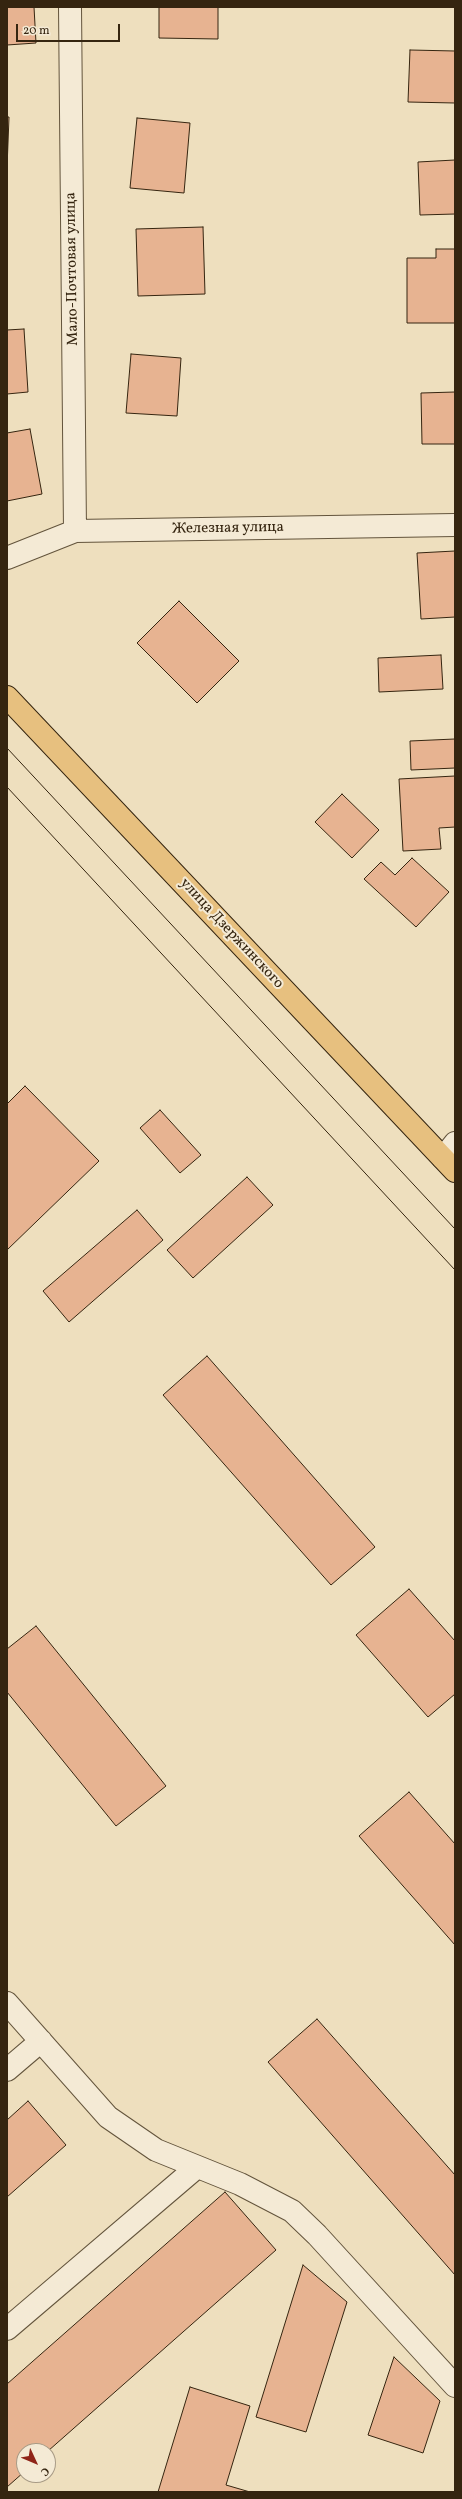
<!DOCTYPE html>
<meta charset="utf-8">
<style>
body{margin:0}
#map{position:relative;width:462px;height:2499px;overflow:hidden;background:#eedfbe;font-family:Vollkorn,serif}
canvas{display:block}
.frame{position:absolute;inset:0;border:8px solid #352510;pointer-events:none}
.north{position:absolute;left:16px;top:2443px;width:40px;height:40px;box-sizing:border-box;background:#f4ead5;border:1px solid #a89b86;border-radius:50%;rotate:134deg;font-size:11px;font-weight:700;line-height:16px;text-align:center;color:#352510}
.north::after{content:'';display:block;margin:auto;width:14px;height:18px;background:#8f2418;clip-path:polygon(50% 0,100% 100%,50% 72%,0 100%)}
.scale{position:absolute;left:16px;top:24px;width:104px;height:18px;box-sizing:border-box;border:2px solid #352510;border-top:0;padding-left:5px;font-size:12px;line-height:14px;white-space:nowrap;color:#352510;-webkit-text-stroke:3px #f4ead5;paint-order:stroke}
</style>
<div id="map">
<canvas width="462" height="2499"></canvas>
<div class="frame"></div>
<div class="north">С</div>
<div class="scale">20 m</div>
</div>
<script>
const g = document.querySelector('canvas').getContext('2d');
g.lineJoin = 'round';
function fill(path, color) {
  g.fillStyle = color;
  g.fill(path, 'evenodd');
}
function toPath(rows) {
  const path = new Path2D();
  for (const r of rows) {
    path.moveTo(r[0], r[1]);
    for (let i = 2; i < r.length; i += 2) path.lineTo(r[i], r[i + 1]);
  }
  return path;
}
function trace(path, color, width, dash) {
  g.strokeStyle = color;
  g.lineWidth = width;
  g.lineCap = dash ? 'butt' : 'round';
  g.setLineDash(dash || []);
  g.stroke(path);
}
function write(font, color, halo, rows, align = 'center') {
  g.font = font + ' Vollkorn,serif';
  g.lineWidth = 4;
  g.setLineDash([]);
  g.textBaseline = 'middle';
  g.strokeStyle = halo;
  g.fillStyle = color;
  for (const [text, x, y, turn = 0] of rows) {
    g.save();
    g.translate(x, y);
    g.rotate((+turn || 0) * Math.PI / 180);
    g.textAlign = isNaN(turn) ? turn : align;
    if (halo) g.strokeText(text, 0, 0);
    g.fillText(text, 0, 0);
    g.restore();
  }
}
const building = toPath([
 [7,7,34,7,36,43,7,45,7,7],
 [159,7,218,7,218,39,159,38,159,7],
 [410,50,455,51,455,103,408,102,410,50],
 [7,117,9,117,7,168,7,117],
 [137,118,190,123,184,193,130,188,137,118],
 [455,160,455,214,420,215,418,162,455,160],
 [203,227,205,294,138,296,136,229,203,227],
 [436,249,455,249,455,323,407,323,407,258,436,258,436,249],
 [24,329,28,392,7,394,7,330,24,329],
 [131,354,181,358,177,416,126,413,131,354],
 [455,392,455,444,422,444,421,393,455,392],
 [30,429,42,494,7,501,7,433,30,429],
 [455,551,455,617,421,619,417,553,455,551],
 [179,601,239,661,197,703,137,643,179,601],
 [441,655,443,689,379,692,378,658,441,655],
 [455,739,455,768,411,770,410,741,455,739],
 [455,776,455,827,439,828,441,849,403,851,399,779,455,776],
 [342,794,379,830,352,858,315,822,342,794],
 [412,858,449,892,416,927,364,879,381,862,395,875,412,858],
 [25,1086,99,1161,7,1250,7,1104,25,1086],
 [160,1110,201,1155,180,1173,140,1128,160,1110],
 [247,1177,273,1205,193,1278,167,1250,247,1177],
 [137,1210,163,1240,69,1322,43,1291,137,1210],
 [207,1356,375,1547,331,1585,163,1395,207,1356],
 [409,1589,455,1641,455,1694,428,1717,356,1635,409,1589],
 [36,1626,166,1786,116,1826,7,1692,7,1649,36,1626],
 [409,1792,455,1844,455,1945,359,1836,409,1792],
 [317,2019,455,2175,455,2275,268,2062,317,2019],
 [28,2101,66,2145,7,2197,7,2120,28,2101],
 [225,2192,276,2250,48,2451,24,2451,24,2472,7,2487,7,2384,225,2192],
 [303,2265,347,2302,306,2432,256,2417,303,2265],
 [394,2357,440,2401,423,2453,368,2435,394,2357],
 [190,2387,250,2406,226,2485,250,2492,158,2492,190,2387]
]);
fill(building, '#e7b391');
trace(building, '#352510', 1);
const minor = toPath([
 [70,7,75,531],
 [7,558,75,531,455,525],
 [443,1158,455,1143],
 [7,2003,108,2117,156,2150,240,2184,292,2211,317,2235,455,2386],
 [7,2070,41,2041],
 [7,2329,197,2167]
]);
const major = toPath([
 [7,697,455,1171]
]);
trace(minor, '#63543c', 24);
trace(major, '#352510', 24);
trace(minor, '#f4ead5', 22);
trace(major, '#e7c07f', 22);
trace(toPath([
 [7,748,455,1229],
 [7,787,455,1270]
]), '#352510', 1);
write('15px', '#352510', '#f4ead5', [
 ["Мало-Почтовая улица",73,269,-91],
 ["Железная улица",228,529,-1],
 ["улица Дзержинского",231,934,47]
]);
</script>
